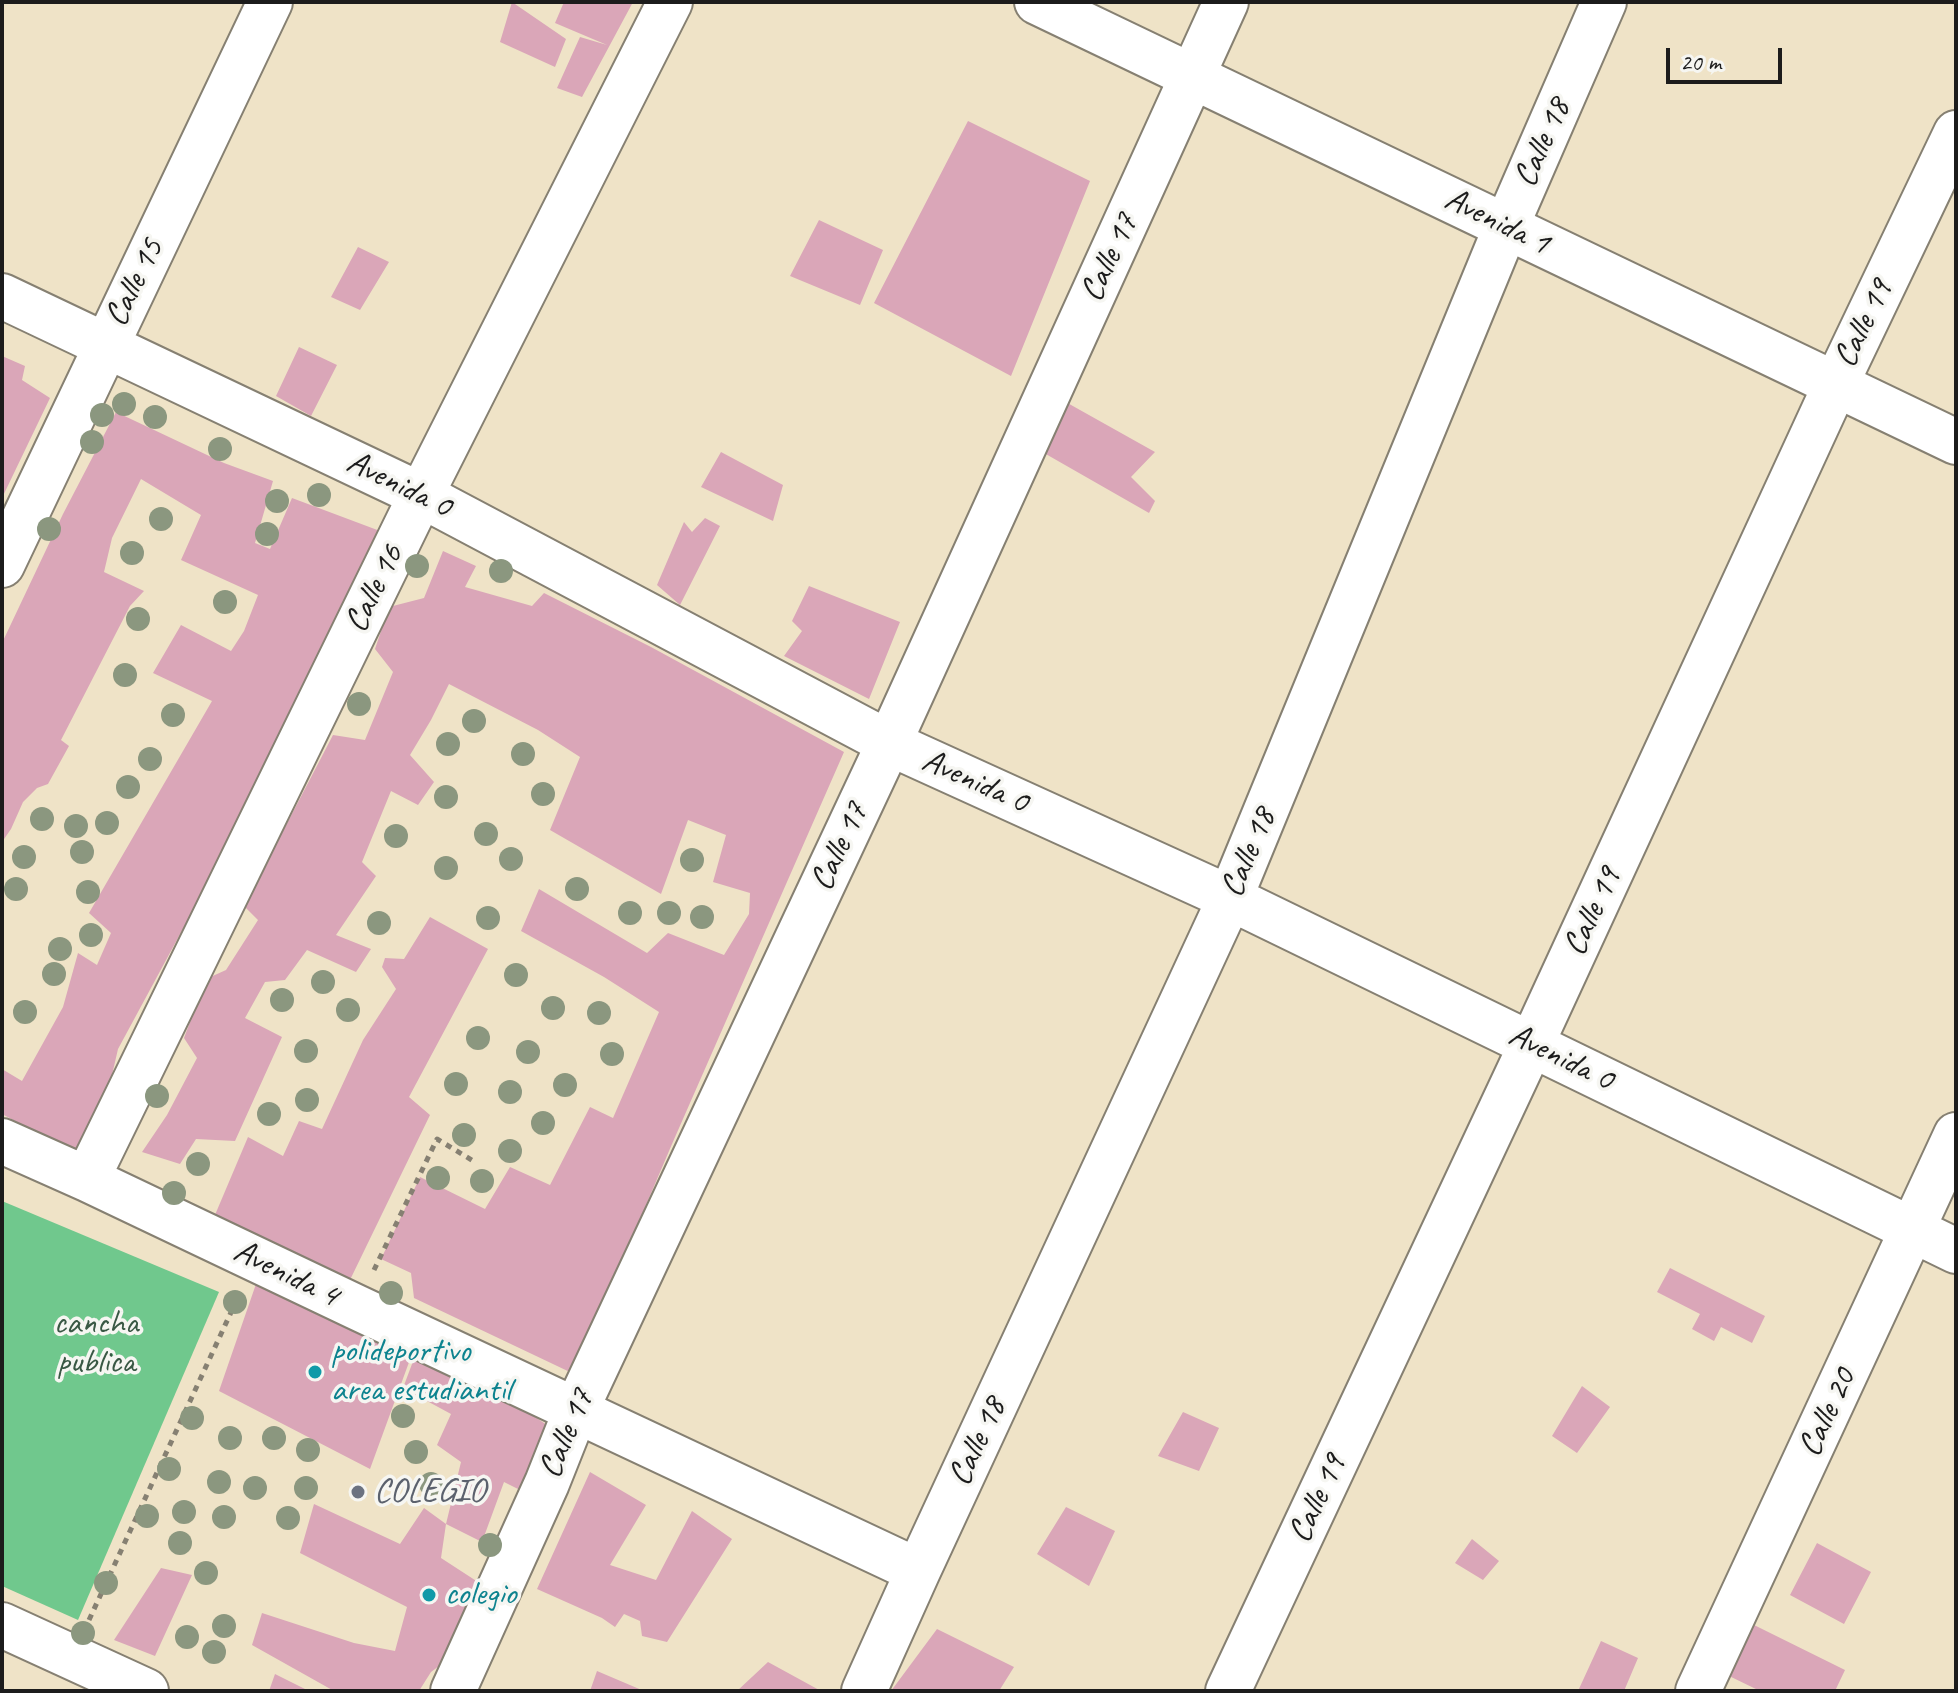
<!DOCTYPE html>
<style>
body{margin:0}
#map{position:relative;width:1958px;height:1693px;overflow:hidden;background:#efe3c7;font-family:Caveat,sans-serif}
canvas{display:block}
.frame{position:absolute;inset:0;border:4px solid #1c1c1c;pointer-events:none}
.scale{position:absolute;left:1666px;top:48px;width:116px;height:36px;box-sizing:border-box;border:4px solid #1c1c1c;border-top:0;padding-left:10px;font-size:24px;line-height:28px;white-space:nowrap;color:#1c1c1c;-webkit-text-stroke:6px #f6f6f2;paint-order:stroke}
</style>
<div id="map">
<canvas width="1958" height="1693"></canvas>
<div class="frame"></div>
<div class="scale">20 m</div>
</div>
<script>
const g = document.querySelector('canvas').getContext('2d');
g.lineJoin = 'round';
function fill(path, color) {
  g.fillStyle = color;
  g.fill(path, 'evenodd');
}
function toPath(rows) {
  const path = new Path2D();
  for (const r of rows) {
    path.moveTo(r[0], r[1]);
    for (let i = 2; i < r.length; i += 2) path.lineTo(r[i], r[i + 1]);
  }
  return path;
}
function trace(path, color, width, dash) {
  g.strokeStyle = color;
  g.lineWidth = width;
  g.lineCap = dash ? 'butt' : 'round';
  g.setLineDash(dash || []);
  g.stroke(path);
}
function write(font, color, halo, rows, align = 'center') {
  g.font = font + ' Caveat,sans-serif';
  g.lineWidth = 7;
  g.setLineDash([]);
  g.textBaseline = 'middle';
  g.strokeStyle = halo;
  g.fillStyle = color;
  for (const [text, x, y, turn = 0] of rows) {
    g.save();
    g.translate(x, y);
    g.rotate((+turn || 0) * Math.PI / 180);
    g.textAlign = isNaN(turn) ? turn : align;
    if (halo) g.strokeText(text, 0, 0);
    g.fillText(text, 0, 0);
    g.restore();
  }
}
fill(toPath([
 [2,1201,219,1292,78,1620,2,1586]
]), '#70c88d');
fill(toPath([
 [512,2,566,39,555,67,500,42],
 [564,2,633,2,582,97,557,88,580,37,607,45,555,23],
 [968,121,1090,181,1011,376,874,303],
 [819,220,883,250,860,305,790,276],
 [358,247,389,262,360,310,331,297],
 [299,347,337,365,311,416,276,396],
 [2,356,25,366,22,380,50,398,2,498],
 [1055,396,1155,452,1131,477,1155,501,1149,513,1030,445],
 [116,412,224,463,273,481,255,543,270,549,292,498,380,531,314,663,281,738,219,862,118,1049,109,1088,79,1155,2,1114,2,1069,22,1081,63,1007,78,953,97,965,111,933,89,913,212,701,153,673,181,625,231,651,244,631,258,595,181,560,201,515,141,479,112,538,104,572,144,591,130,606,61,740,69,746,48,784,37,788,23,802,11,829,2,842,2,643,63,514],
 [721,452,783,485,773,521,701,487],
 [705,518,720,526,680,605,657,585,684,522,692,532],
 [443,551,476,566,465,587,532,606,544,593,651,647,844,752,672,1144,574,1374,414,1298,411,1273,381,1259,420,1177,485,1209,510,1167,550,1185,590,1107,613,1118,659,1012,604,977,521,931,539,889,647,953,668,933,724,955,749,914,750,893,713,882,726,835,688,820,661,894,550,830,580,757,538,730,449,684,431,720,410,755,434,782,418,805,391,791,362,862,376,876,336,935,371,949,356,972,307,950,285,980,265,982,245,1018,282,1037,235,1141,196,1139,180,1164,142,1152,167,1115,197,1058,184,1038,206,979,226,970,258,920,244,906,333,735,365,740,393,672,375,649,389,607,424,598],
 [809,586,900,622,869,699,784,656,802,631,792,621],
 [430,917,488,949,409,1097,430,1115,349,1282,212,1222,248,1137,283,1156,299,1121,322,1129,363,1040,396,989,382,967,385,958,404,959],
 [1670,1268,1765,1316,1752,1343,1721,1327,1714,1341,1692,1329,1700,1314,1657,1292],
 [256,1284,412,1354,370,1469,219,1391],
 [415,1356,502,1395,550,1427,528,1494,504,1482,482,1542,446,1524,461,1462,437,1445,451,1414,403,1388],
 [1582,1386,1610,1407,1577,1453,1552,1436],
 [1183,1412,1219,1428,1199,1471,1158,1456],
 [590,1472,646,1505,610,1565,656,1580,692,1511,732,1539,667,1642,642,1636,640,1621,624,1614,615,1627,602,1618,537,1589],
 [314,1504,400,1544,424,1508,446,1524,441,1558,481,1584,439,1666,431,1672,419,1691,334,1691,252,1645,262,1613,354,1643,395,1651,407,1607,300,1553],
 [1066,1507,1115,1531,1089,1586,1037,1554],
 [1472,1539,1499,1561,1483,1580,1455,1563],
 [1817,1543,1871,1572,1844,1624,1790,1595],
 [161,1568,192,1575,155,1656,114,1640],
 [1750,1623,1845,1670,1835,1691,1760,1691,1725,1674],
 [937,1629,1014,1667,999,1691,891,1691],
 [1601,1641,1638,1658,1624,1691,1578,1691],
 [768,1662,821,1691,737,1691],
 [597,1671,644,1691,590,1691],
 [275,1674,309,1691,269,1691]
]), '#daa6b8');
const minor = toPath([
 [2,296,421,495,889,743,1230,898,1956,1251],
 [2,565,270,2],
 [2,1141,87,1179,356,1307,918,1571],
 [87,1179,421,495,670,2],
 [2,1625,146,1691],
 [453,1691,547,1483,576,1410,889,743,1226,2],
 [864,1691,918,1571,1230,898,1506,227,1604,2],
 [1228,1691,1532,1043,1836,384,1956,133],
 [1698,1691,1956,1135]
]);
const tertiary = toPath([
 [1037,2,1956,442]
]);
trace(minor, '#868072', 48);
trace(tertiary, '#868072', 48);
trace(toPath([
 [374,1270,437,1139,475,1162],
 [89,1620,239,1295]
]), '#868072', 5, [6, 6]);
trace(minor, '#fff', 44);
trace(tertiary, '#fff', 44);
g.fillStyle = '#8b977f';
for (const [x, y] of [
 [124,404],
 [102,415],
 [155,417],
 [92,442],
 [220,449],
 [319,495],
 [277,501],
 [161,519],
 [49,529],
 [267,534],
 [132,553],
 [417,566],
 [501,571],
 [225,602],
 [138,619],
 [125,675],
 [359,704],
 [173,715],
 [474,721],
 [448,744],
 [523,754],
 [150,759],
 [128,787],
 [543,794],
 [446,797],
 [42,819],
 [107,823],
 [76,826],
 [486,834],
 [396,836],
 [82,852],
 [24,857],
 [511,859],
 [692,860],
 [446,868],
 [16,889],
 [577,889],
 [88,892],
 [630,913],
 [669,913],
 [702,917],
 [488,918],
 [379,923],
 [91,935],
 [60,949],
 [54,974],
 [516,975],
 [323,982],
 [282,1000],
 [553,1008],
 [348,1010],
 [25,1012],
 [599,1013],
 [478,1038],
 [306,1051],
 [528,1052],
 [612,1054],
 [456,1084],
 [565,1085],
 [510,1092],
 [157,1096],
 [307,1100],
 [269,1114],
 [543,1123],
 [464,1135],
 [510,1151],
 [198,1164],
 [438,1178],
 [482,1181],
 [174,1193],
 [391,1293],
 [235,1302],
 [403,1416],
 [192,1418],
 [230,1438],
 [274,1438],
 [308,1450],
 [416,1452],
 [169,1469],
 [219,1482],
 [431,1484],
 [255,1488],
 [306,1488],
 [184,1512],
 [147,1516],
 [224,1517],
 [288,1518],
 [180,1543],
 [490,1545],
 [206,1573],
 [106,1583],
 [224,1626],
 [83,1633],
 [187,1637],
 [214,1652]
]) {
  g.beginPath();
  g.arc(x, y, 12, 0, 2 * Math.PI);
  g.fill();
}
for (const [x, y, r, color] of [
 [315,1372,8,"#0f9aa8"],
 [358,1492,8,"#6b7280"],
 [429,1595,8,"#0f9aa8"]
]) {
  const dot = new Path2D();
  dot.arc(x, y, r, 0, 2 * Math.PI);
  g.fillStyle = color;
  g.fill(dot);
  trace(dot, '#f6f6f2', 3);
}
write('34px', '#1c1c1c', '#f6f6f2', [
 ["Calle 18",1543,143,-66],
 ["Avenida 1",1497,222,26],
 ["Calle 17",1110,258,-65],
 ["Calle 15",135,283,-64],
 ["Calle 19",1864,324,-64],
 ["Avenida 0",399,485,26],
 ["Calle 16",375,589,-64],
 ["Avenida 0",975,782,24],
 ["Calle 17",840,847,-65],
 ["Calle 18",1249,853,-67],
 ["Calle 19",1593,912,-65],
 ["Avenida 0",1561,1058,26],
 ["Avenida 4",286,1274,26],
 ["Calle 20",1828,1413,-65],
 ["Calle 17",567,1434,-67],
 ["Calle 18",978,1442,-65],
 ["Calle 19",1318,1499,-65]
]);
write('34px', '#395844', '#f6f6f2', [
 ["cancha",96,1324],
 ["publica",96,1363]
]);
write('34px', '#0d838f', '#f6f6f2', [
 ["polideportivo",331,1352],
 ["area estudiantil",331,1391],
 ["colegio",445,1595]
], 'left');
write('34px', '#5b616d', '#f6f6f2', [
 ["COLEGIO",374,1492]
], 'left');
</script>
